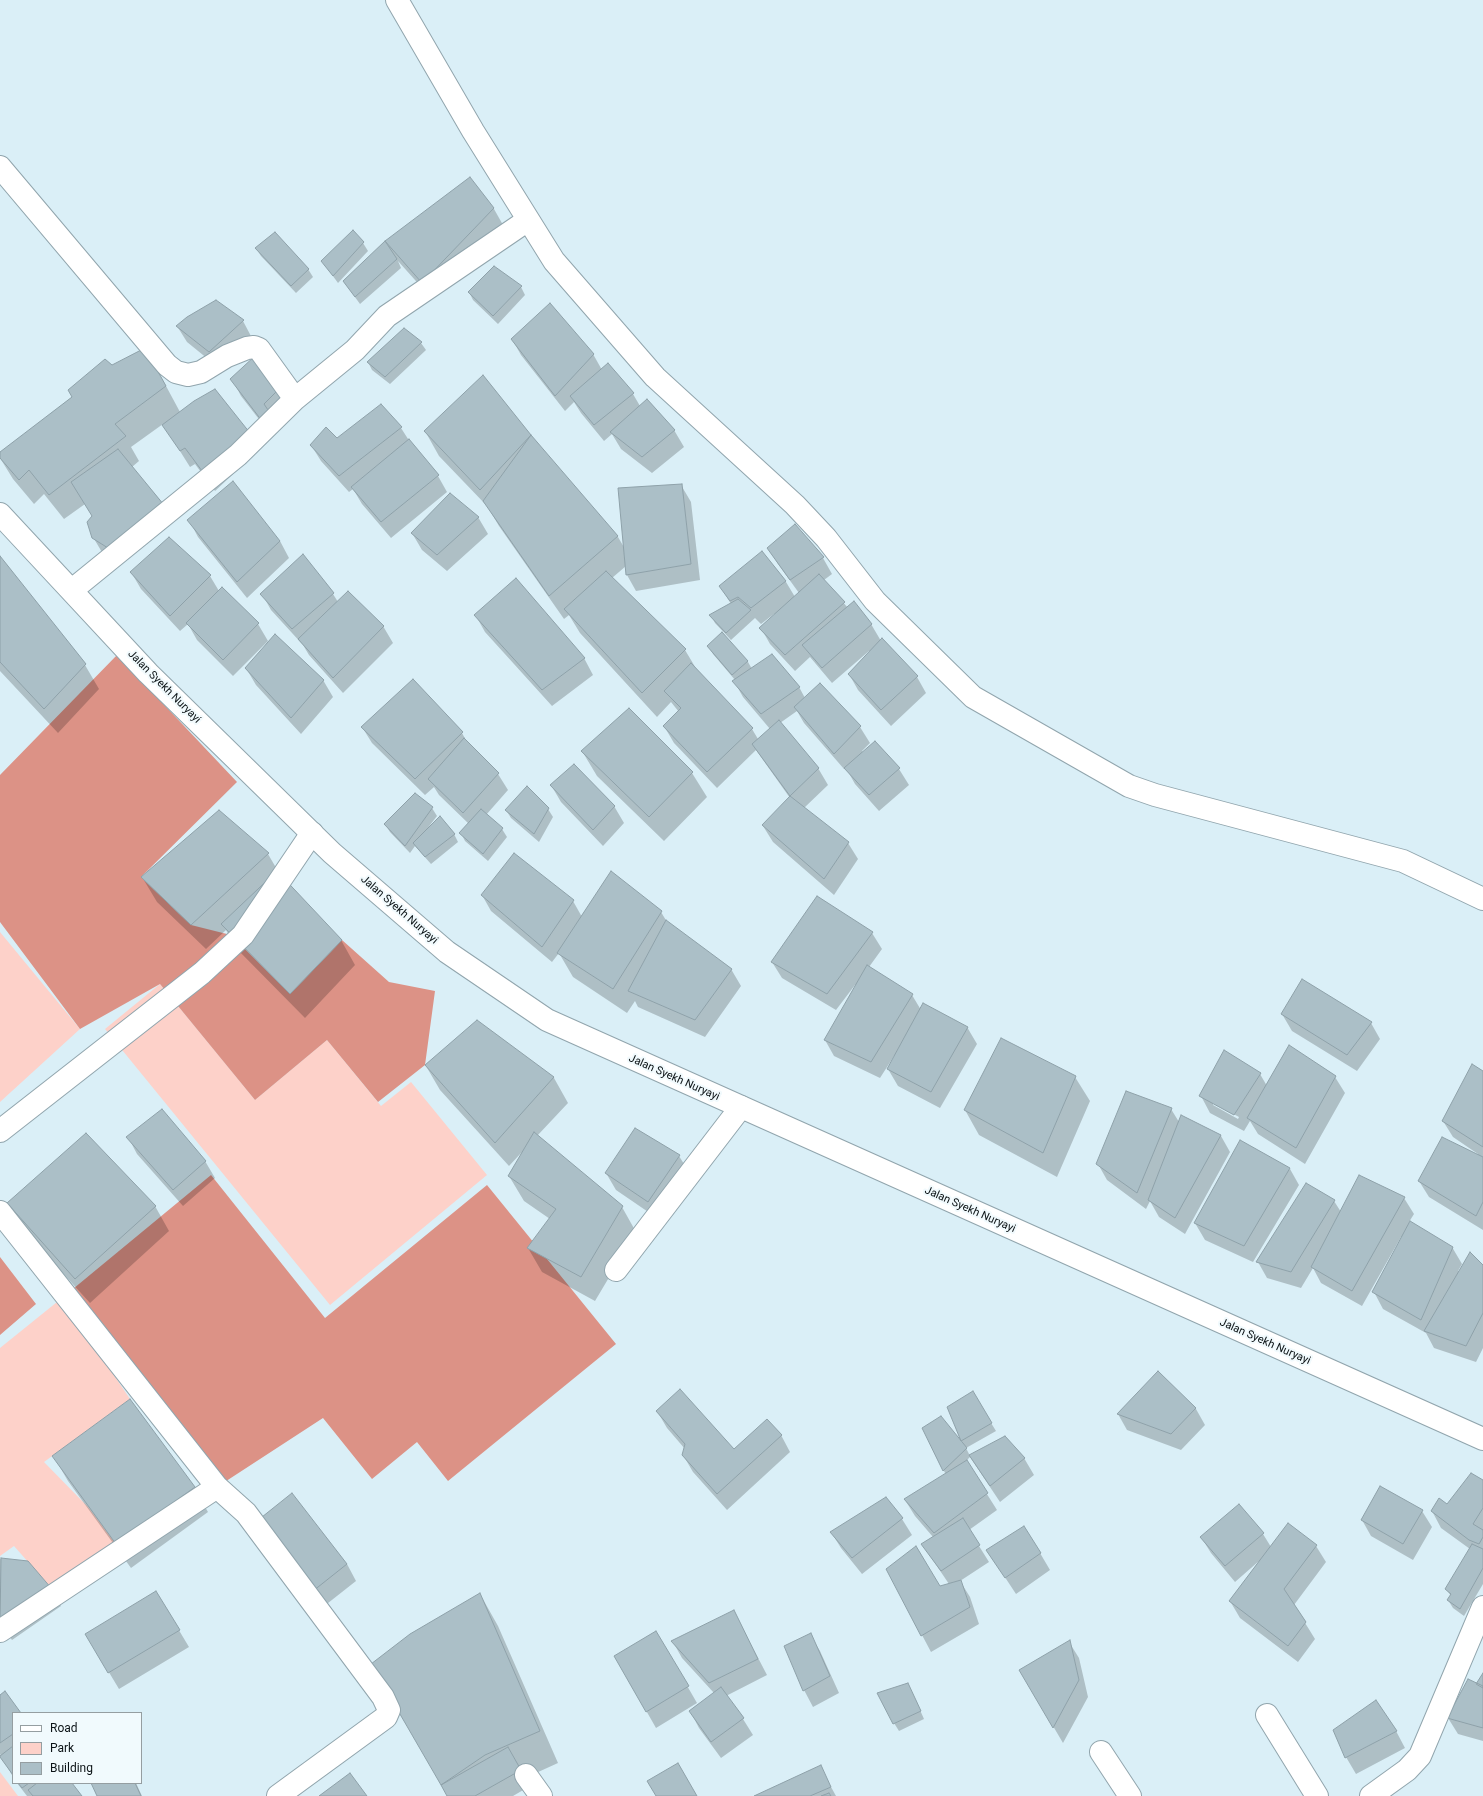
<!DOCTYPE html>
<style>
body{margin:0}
#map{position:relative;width:1483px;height:1796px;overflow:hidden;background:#daeff7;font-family:Roboto,sans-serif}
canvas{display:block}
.legend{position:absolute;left:12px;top:1712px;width:130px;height:72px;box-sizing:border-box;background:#f1fafd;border:1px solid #959ea1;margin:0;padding:5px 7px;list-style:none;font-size:12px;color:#0c1316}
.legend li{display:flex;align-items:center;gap:8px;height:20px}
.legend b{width:20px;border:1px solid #959ea1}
</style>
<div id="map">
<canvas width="1483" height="1796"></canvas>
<ul class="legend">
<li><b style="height:5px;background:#fff"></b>Road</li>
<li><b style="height:11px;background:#fdd1c9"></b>Park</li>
<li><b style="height:11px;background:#abbfc7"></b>Building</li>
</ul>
</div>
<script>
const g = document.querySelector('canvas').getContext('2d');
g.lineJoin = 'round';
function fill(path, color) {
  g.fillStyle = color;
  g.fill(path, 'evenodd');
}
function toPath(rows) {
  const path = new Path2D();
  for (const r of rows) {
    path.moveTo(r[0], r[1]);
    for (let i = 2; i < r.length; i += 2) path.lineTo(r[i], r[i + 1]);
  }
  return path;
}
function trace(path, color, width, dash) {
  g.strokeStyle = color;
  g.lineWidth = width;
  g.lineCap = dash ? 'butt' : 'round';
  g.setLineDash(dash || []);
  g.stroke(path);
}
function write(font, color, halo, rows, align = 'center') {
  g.font = font + ' Roboto,sans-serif';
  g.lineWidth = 4;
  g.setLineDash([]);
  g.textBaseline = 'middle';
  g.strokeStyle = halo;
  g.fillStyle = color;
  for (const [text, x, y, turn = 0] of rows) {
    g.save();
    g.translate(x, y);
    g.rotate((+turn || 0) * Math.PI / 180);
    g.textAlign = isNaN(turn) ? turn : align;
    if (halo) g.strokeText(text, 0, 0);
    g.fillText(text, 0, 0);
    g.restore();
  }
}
fill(toPath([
 [0,932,80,1029,0,1102],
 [160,984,255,1100,327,1040,381,1106,411,1082,487,1175,330,1305,105,1029],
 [62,1298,130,1399,44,1462,88,1507,116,1544,52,1589,14,1546,0,1556,0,1348],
 [0,1772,18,1796,0,1796]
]), '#fdd1c9');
fill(toPath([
 [117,655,237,782,141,877,191,925,231,935,290,994,342,940,389,982,435,991,425,1065,378,1102,327,1040,255,1100,160,984,80,1029,0,922,0,775],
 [211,1175,325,1318,487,1185,616,1344,448,1481,417,1442,372,1479,323,1418,217,1487,62,1298],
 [0,1257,36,1304,0,1335]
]), '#dc9286');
fill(toPath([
 [470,178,494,209,503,225,432,299,398,261,401,268,360,304,344,282,388,245,386,241],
 [363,243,368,251,338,283,322,261],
 [256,248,308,269,313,277,296,293,261,256],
 [521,287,525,295,498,324,473,300,469,292],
 [216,301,243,321,252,338,219,368,187,342,177,326],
 [404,329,421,343,426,350,390,384,372,370,368,362],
 [512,339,593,354,602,370,608,365,633,394,640,406,674,430,684,447,652,473,621,449,612,434,604,441,581,413,574,402,565,411,521,355],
 [256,357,286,407,272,436,241,396,232,379],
 [111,366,159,373,180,412,259,450,215,491,195,464,190,467,163,424,131,447,139,461,132,467,164,505,103,554,93,537,93,517,85,504,64,519,44,494,34,504,13,479,0,458,0,454],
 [381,406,401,428,410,442,438,476,447,492,391,538,362,504,353,489,349,492,321,461,311,445,337,440],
 [425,431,530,435,618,537,625,549,681,485,691,502,700,580,636,591,627,575,626,566,612,578,685,650,697,670,752,729,758,739,770,729,743,697,734,681,735,680,713,654,708,646,722,633,748,662,752,669,799,687,805,698,820,684,860,727,870,743,862,751,863,752,874,743,899,769,909,785,879,811,855,784,846,768,844,769,804,723,797,711,780,723,818,768,828,785,804,808,848,843,858,859,834,895,773,842,763,826,790,798,756,750,717,788,674,743,664,726,679,712,671,702,657,717,580,633,569,615,564,619,499,526,487,506,439,456],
 [478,517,488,534,447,571,422,550,412,533],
 [189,520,280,541,289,558,247,598,198,537],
 [768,548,823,558,832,574,824,580,848,608,871,624,881,641,917,677,926,693,891,726,858,690,849,674,870,652,869,651,832,683,810,657,795,671,770,644,761,628,775,615,774,614,761,624,755,618,731,640,715,623,711,615,731,604,720,586,762,552,786,582,795,597,799,593,778,564],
 [0,557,85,665,99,689,58,733,0,671],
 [131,572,210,576,219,591,222,589,258,624,268,641,233,676,197,640,188,624,180,631,141,589],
 [262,594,333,594,338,602,383,626,393,643,343,693,309,655,303,645,271,610],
 [476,616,584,658,593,675,552,706,485,632],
 [246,668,323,680,333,697,301,734,256,685],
 [629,709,692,773,707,797,664,841,597,776,582,751],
 [362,727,462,733,468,744,498,774,508,790,486,815,502,829,507,837,488,861,465,841,461,833,469,824,439,795,434,787,425,795,372,743],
 [551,785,614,806,624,823,603,846,561,802],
 [432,808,437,816,427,829,454,834,458,842,431,864,415,846,410,853,390,832,385,824],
 [548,809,553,817,539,842,511,818,506,810],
 [219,811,268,854,282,878,341,940,355,965,305,1018,236,948,226,930,206,949,157,902,142,877],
 [482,895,573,901,582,917,661,912,667,922,731,969,741,986,705,1037,638,1007,635,1001,627,1013,573,977,559,953,552,962,491,911],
 [818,897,872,933,882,949,869,967,912,995,921,1010,967,1027,977,1044,940,1108,898,1086,888,1069,895,1057,894,1056,880,1078,834,1056,825,1040,856,986,855,985,836,1010,782,978,772,962],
 [1282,1014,1371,1023,1380,1039,1357,1071,1292,1031],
 [477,1021,554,1078,568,1103,537,1136,622,1207,636,1232,595,1301,542,1272,528,1248,550,1219,524,1201,509,1176,522,1152,509,1166,440,1090,426,1066],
 [1483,1072,1483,1230,1429,1197,1419,1181,1477,1155,1478,1154,1453,1137,1443,1121],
 [1260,1074,1267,1086,1335,1077,1345,1093,1305,1164,1258,1134,1250,1121,1244,1131,1210,1113,1201,1096],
 [1213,1103,1239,1117,1238,1119,1213,1105],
 [1075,1077,1090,1101,1057,1177,979,1135,965,1110],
 [1171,1109,1179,1122,1221,1136,1230,1152,1185,1234,1159,1217,1150,1201,1146,1209,1107,1180,1098,1164],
 [128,1137,205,1161,215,1178,183,1206,137,1154],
 [679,1156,689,1172,657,1218,616,1190,606,1173],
 [1290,1169,1299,1185,1253,1262,1205,1240,1195,1223],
 [1404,1198,1414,1214,1409,1222,1452,1247,1462,1264,1458,1271,1483,1266,1483,1348,1476,1362,1434,1348,1426,1333,1383,1309,1374,1292,1403,1238,1401,1237,1362,1306,1321,1283,1313,1268,1301,1288,1267,1278,1258,1262,1334,1201,1341,1212],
 [8,1203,155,1206,169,1231,90,1303,22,1228],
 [1158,1372,1196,1409,1205,1425,1181,1450,1127,1430,1118,1414],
 [972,1392,996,1431,966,1448,970,1456,1024,1458,1034,1475,1000,1502,970,1457,966,1461,997,1510,969,1530,989,1562,960,1581,970,1597,979,1624,931,1652,887,1569,940,1587,949,1584,922,1544,933,1537,915,1516,905,1500,946,1475,923,1428,963,1444,949,1407],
 [657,1411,734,1450,781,1435,790,1452,727,1510,693,1472,683,1455,685,1449,667,1428],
 [54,1457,194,1488,208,1512,131,1568,68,1481],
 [1483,1481,1483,1584,1464,1616,1453,1608,1448,1600,1451,1596,1446,1589,1470,1549,1441,1528,1432,1511,1447,1506],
 [885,1498,902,1519,912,1535,862,1574,841,1548,831,1532],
 [1422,1511,1432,1527,1413,1560,1371,1536,1362,1520],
 [1288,1524,1316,1546,1326,1562,1294,1605,1315,1639,1298,1662,1240,1618,1230,1601,1259,1561,1235,1582,1211,1553,1201,1537,1263,1534,1271,1547],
 [268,1538,347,1564,356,1581,323,1607],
 [987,1550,1040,1553,1050,1570,1016,1594],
 [0,1559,27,1562,51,1589,61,1606,12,1640,0,1624],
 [156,1592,189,1647,119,1689,86,1634],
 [480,1594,498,1626,558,1763,525,1778,530,1786,513,1796,449,1796,372,1664],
 [734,1612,767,1675,726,1696,743,1719,753,1735,721,1758,699,1728,690,1711,714,1693,682,1658,673,1642],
 [656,1632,697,1703,656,1728,615,1656],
 [810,1635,820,1651,839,1693,813,1707,804,1690],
 [1069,1642,1079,1658,1088,1697,1063,1743,1030,1687],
 [1483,1675,1483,1741,1458,1734,1448,1718,1477,1684],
 [912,1692,924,1719,899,1731,894,1723],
 [0,1696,20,1713,13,1713,13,1777,0,1754],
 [1396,1731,1405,1748,1356,1774,1346,1757],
 [820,1767,836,1796,756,1796],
 [17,1783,71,1783,80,1796,27,1796],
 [92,1783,136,1783,142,1796,98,1796]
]), '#0003');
const building = toPath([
 [470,177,494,208,422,283,385,241,470,177],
 [353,230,364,242,333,276,321,261,353,230],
 [275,232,309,269,291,286,255,248,275,232],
 [385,241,397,259,355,297,343,281,385,241],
 [494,266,522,286,493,316,468,292,494,266],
 [216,300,244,320,209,352,176,326,187,317,216,300],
 [550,303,594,354,555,396,511,339,550,303],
 [404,328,422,342,385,377,367,362,404,328],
 [145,348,166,386,115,424,126,436,49,495,29,470,19,480,0,458,0,452,72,397,68,390,105,359,112,365,145,348],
 [256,355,278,390,264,404,270,413,262,421,230,379,256,355],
 [608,363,634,393,594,425,570,396,608,363],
 [483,375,531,435,480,490,424,431,483,375],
 [215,389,250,433,205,475,185,448,180,451,162,425,194,401,215,389],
 [647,399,675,430,642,457,610,432,647,399],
 [381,404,402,427,339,476,310,445,326,427,337,438,381,404],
 [531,435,618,536,549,596,483,501,531,435],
 [409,439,439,475,381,522,351,487,409,439],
 [118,449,164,505,108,548,92,538,87,522,92,516,71,482,118,449],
 [233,481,280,541,237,582,187,520,233,481],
 [682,484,691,564,626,575,618,488,682,484],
 [450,493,479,517,437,555,411,533,450,493],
 [795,524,824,557,790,580,767,548,795,524],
 [169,537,211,575,170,616,130,572,169,537],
 [762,551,786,581,751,608,738,597,730,601,719,586,762,551],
 [303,554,334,593,292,629,260,594,303,554],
 [0,556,86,664,44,709,0,662,0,556],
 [606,571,686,649,642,693,564,609,606,571],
 [819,574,845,602,785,655,759,628,819,574],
 [516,578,585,658,542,690,474,615,516,578],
 [222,587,259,623,223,660,186,623,222,587],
 [348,591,384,626,333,678,298,639,348,591],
 [738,599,751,610,726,633,709,615,738,599],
 [854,601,872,624,822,668,802,645,854,601],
 [722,632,748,661,732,675,707,646,722,632],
 [275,634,324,680,291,718,245,668,275,634],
 [882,638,918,676,881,710,848,674,882,638],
 [772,654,800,687,761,714,732,681,772,654],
 [691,663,753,728,707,772,663,726,681,708,664,691,691,663],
 [413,679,463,732,415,779,361,727,413,679],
 [820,683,861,726,834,754,794,707,820,683],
 [629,708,693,772,649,817,581,751,629,708],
 [779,720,819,768,790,796,752,744,779,720],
 [464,738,499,773,463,813,428,779,464,738],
 [875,741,900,768,869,795,844,768,875,741],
 [574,764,615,806,593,830,550,785,574,764],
 [527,786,549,808,534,834,505,810,527,786],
 [415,793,433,807,405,846,384,824,415,793],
 [790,796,849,842,824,879,762,825,790,796],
 [481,809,503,828,483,854,459,833,481,809],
 [219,810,269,853,191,925,141,877,219,810],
 [440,816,455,834,425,857,413,843,440,816],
 [514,853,574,900,542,947,481,895,514,853],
 [277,871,342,940,290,994,221,924,277,871],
 [611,871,662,911,613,989,557,953,611,871],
 [817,896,873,932,827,994,771,962,817,896],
 [666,920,732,969,695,1020,628,991,666,920],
 [867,965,913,994,871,1062,824,1040,867,965],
 [1302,979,1372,1022,1347,1055,1281,1014,1302,979],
 [923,1003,968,1027,931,1092,887,1069,923,1003],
 [477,1020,554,1077,495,1143,425,1065,477,1020],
 [1001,1038,1076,1076,1043,1153,964,1110,1001,1038],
 [1289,1045,1336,1076,1296,1148,1247,1118,1289,1045],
 [1224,1050,1261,1073,1234,1115,1199,1096,1224,1050],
 [1472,1064,1483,1071,1483,1147,1442,1121,1472,1064],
 [1126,1091,1172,1108,1137,1193,1096,1164,1126,1091],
 [162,1109,206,1161,173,1190,126,1137,162,1109],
 [1181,1115,1221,1135,1175,1218,1148,1200,1181,1115],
 [635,1128,680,1155,648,1202,605,1173,635,1128],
 [534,1132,623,1206,581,1277,527,1248,556,1209,508,1176,534,1132],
 [86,1133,156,1206,75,1279,7,1203,86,1133],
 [1442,1137,1483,1157,1483,1202,1476,1216,1418,1181,1442,1137],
 [1240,1140,1290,1168,1244,1246,1194,1223,1240,1140],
 [1359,1175,1405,1197,1352,1291,1311,1267,1359,1175],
 [1306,1183,1335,1200,1291,1272,1256,1262,1306,1183],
 [1410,1221,1453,1247,1421,1320,1372,1292,1410,1221],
 [1470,1252,1483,1265,1483,1313,1466,1346,1424,1331,1470,1252],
 [1158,1371,1196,1408,1171,1434,1117,1414,1158,1371],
 [680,1389,734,1449,767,1419,782,1435,717,1494,682,1455,685,1444,656,1411,680,1389],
 [973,1391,992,1423,961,1441,947,1407,973,1391],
 [130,1399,195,1487,116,1544,52,1456,130,1399],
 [941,1416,967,1448,943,1471,922,1428,941,1416],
 [1005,1436,1025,1458,990,1486,969,1455,1005,1436],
 [967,1460,988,1493,934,1533,904,1499,967,1460],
 [1471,1473,1483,1480,1483,1508,1473,1524,1483,1530,1483,1537,1479,1544,1469,1540,1431,1511,1439,1498,1447,1504,1471,1473],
 [1380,1486,1423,1510,1403,1544,1361,1520,1380,1486],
 [292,1493,347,1564,313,1591,257,1521,292,1493],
 [886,1497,903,1518,852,1558,830,1532,886,1497],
 [1239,1504,1264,1533,1225,1566,1200,1537,1239,1504],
 [963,1518,980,1545,941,1571,921,1544,963,1518],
 [1288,1523,1317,1545,1284,1589,1306,1622,1288,1646,1229,1601,1288,1523],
 [1024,1526,1041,1553,1005,1578,986,1550,1024,1526],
 [1472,1544,1483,1549,1483,1568,1460,1609,1447,1600,1451,1594,1445,1589,1472,1544],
 [916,1546,940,1586,961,1580,970,1607,921,1636,886,1569,916,1546],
 [1,1558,28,1561,52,1589,0,1622,1,1558],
 [156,1591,180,1630,108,1673,85,1634,156,1591],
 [480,1593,540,1731,485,1755,441,1785,371,1664,410,1634,480,1593],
 [734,1610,758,1659,709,1683,671,1641,734,1610],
 [656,1631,689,1686,646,1712,614,1656,656,1631],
 [811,1633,830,1676,803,1691,784,1646,811,1633],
 [1070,1640,1079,1680,1053,1728,1019,1670,1070,1640],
 [1483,1673,1483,1688,1476,1684,1483,1673],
 [1468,1679,1483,1686,1483,1728,1447,1718,1468,1679],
 [908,1683,921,1711,893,1724,877,1693,908,1683],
 [721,1687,744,1718,711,1742,689,1711,721,1687],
 [5,1691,21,1713,13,1713,13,1734,0,1743,0,1695,5,1691],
 [1376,1700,1397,1731,1345,1758,1333,1730,1376,1700],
 [13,1746,13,1775,0,1757,0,1756,13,1746],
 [508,1747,521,1770,475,1796,447,1796,441,1785,508,1747],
 [678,1763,697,1796,656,1796,647,1781,678,1763],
 [821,1765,831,1787,810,1796,754,1796,821,1765],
 [350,1773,367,1796,319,1796,350,1773],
 [18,1783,29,1783,22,1788,18,1783],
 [37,1783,72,1783,82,1796,33,1796,28,1790,37,1783],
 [91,1783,135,1783,141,1796,97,1796,91,1783],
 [829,1793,831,1796,821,1796,829,1793]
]);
fill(building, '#abbfc7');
trace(building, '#8ea1a9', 1);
const minor = toPath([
 [397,0,473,131,554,261,655,377,795,505,826,538,875,601,973,697,1129,786,1155,795,1403,861,1483,899],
 [0,167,167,365,176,372,188,375,201,372,227,356,247,348,254,347,259,349,295,399],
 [72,590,238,455,295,399,355,350,387,316,528,220],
 [0,1131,202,973,243,935,312,833],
 [0,1212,217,1487],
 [616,1270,741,1107],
 [0,1631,217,1487,246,1513,383,1697,389,1710,386,1717,278,1796],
 [1267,1715,1317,1796],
 [1101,1752,1130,1796],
 [526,1775,541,1796],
 [1371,1796,1407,1770,1420,1756,1483,1607]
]);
const secondary = toPath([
 [0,514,148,673,332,853,447,952,547,1020,1483,1439]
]);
trace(minor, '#91a5ad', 24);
trace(secondary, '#91a5ad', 24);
trace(minor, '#fff', 22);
trace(secondary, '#fff', 22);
write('11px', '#0c1316', '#f1fafd', [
 ["Jalan Syekh Nuryayi",164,687,45],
 ["Jalan Syekh Nuryayi",399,910,41],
 ["Jalan Syekh Nuryayi",674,1078,24],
 ["Jalan Syekh Nuryayi",970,1210,24],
 ["Jalan Syekh Nuryayi",1265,1342,24]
]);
</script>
